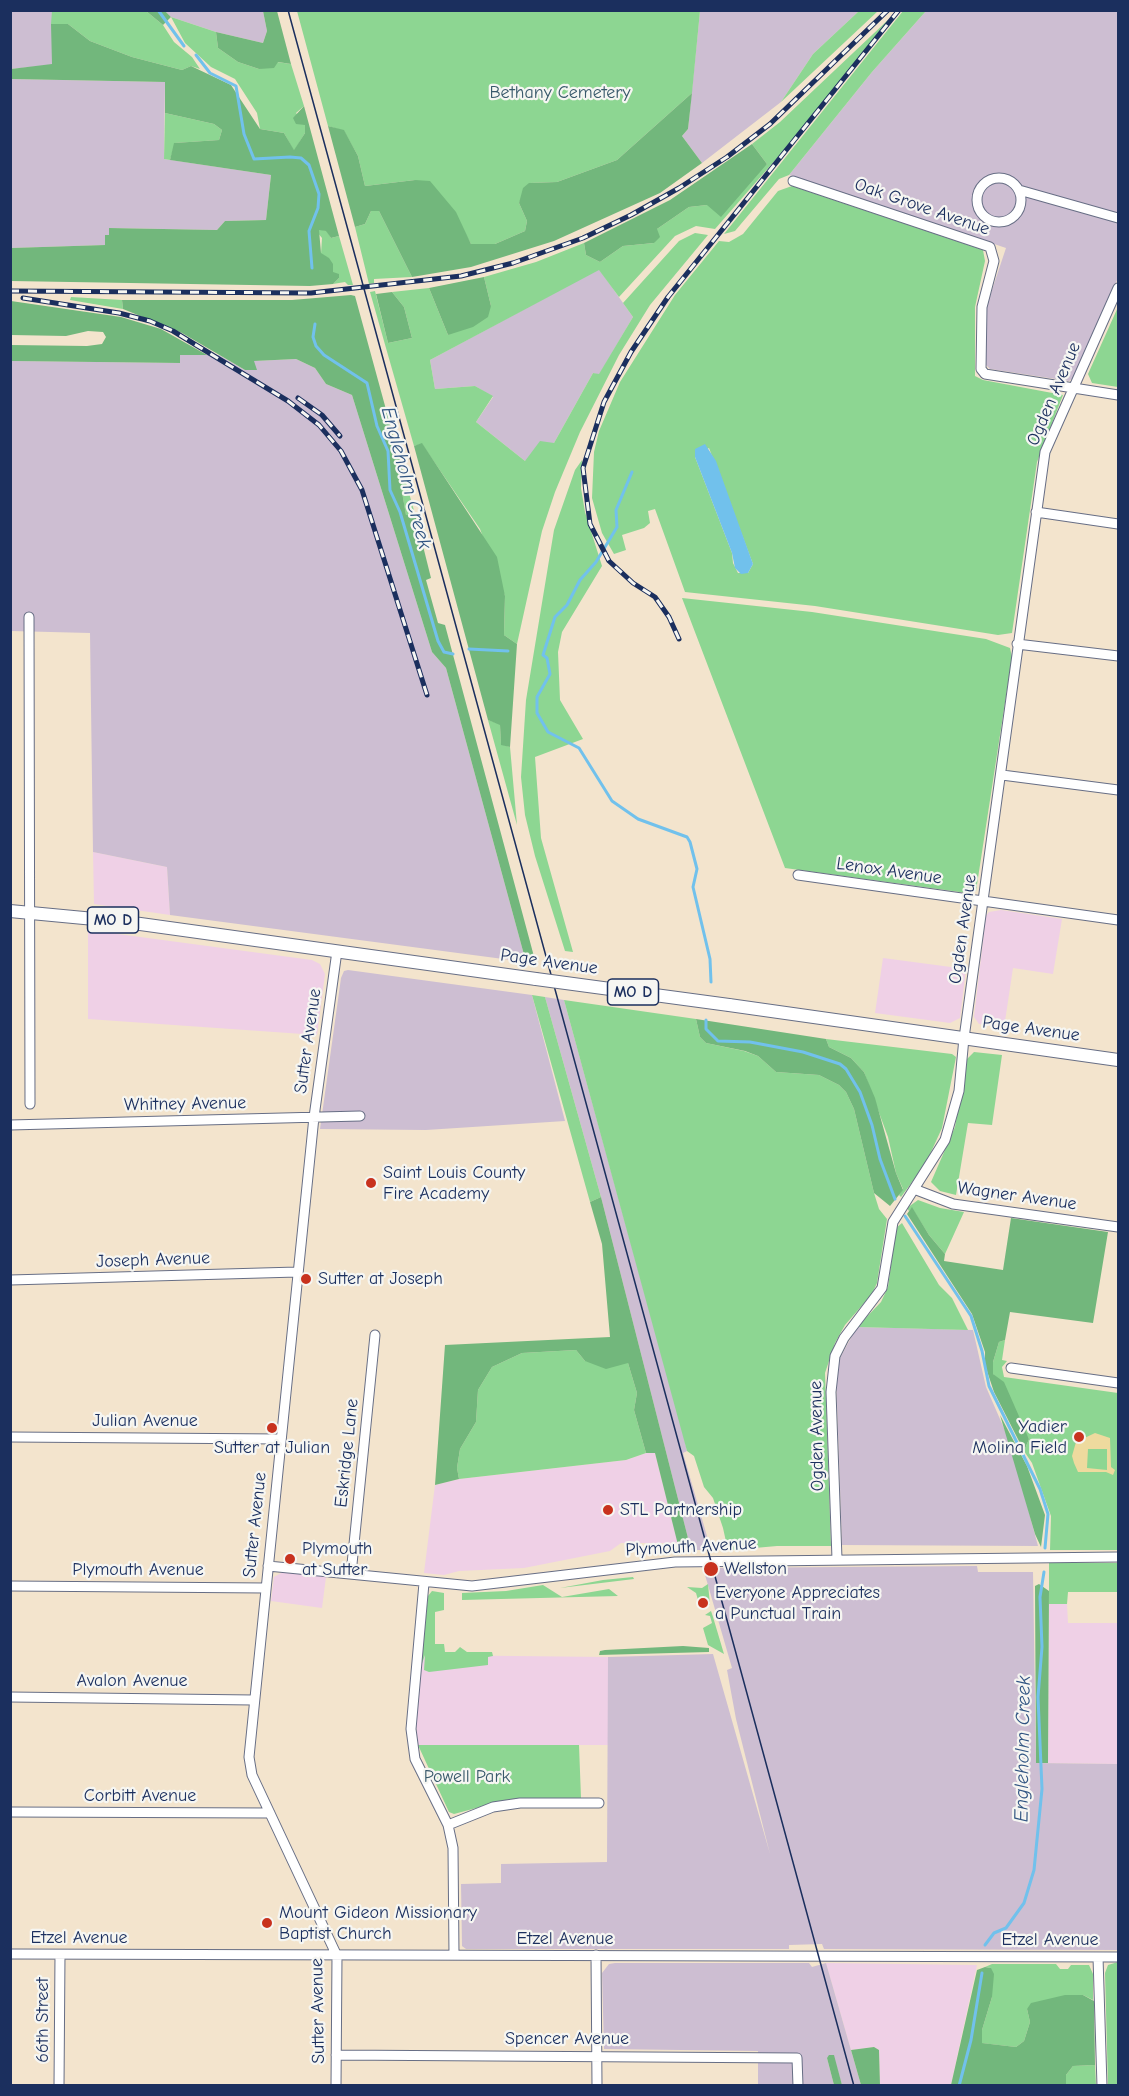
<!DOCTYPE html>
<style>
body{margin:0}
#map{position:relative;width:1129px;height:2096px;overflow:hidden;background:#f3e4cd;font-family:"Comic Neue",sans-serif}
canvas{display:block}
.frame{position:absolute;inset:0;border:12px solid #1b2f5e;pointer-events:none}
</style>
<div id="map">
<canvas width="1129" height="2096"></canvas>
<div class="frame"></div>
</div>
<script>
const g = document.querySelector('canvas').getContext('2d');
g.lineJoin = 'round';
function fill(path, color) {
  g.fillStyle = color;
  g.fill(path, 'evenodd');
}
function toPath(rows) {
  const path = new Path2D();
  for (const r of rows) {
    if (r.length === 3) {
      path.moveTo(r[0] + r[2], r[1]);
      path.arc(r[0], r[1], r[2], 0, 2 * Math.PI);
      continue;
    }
    path.moveTo(r[0], r[1]);
    for (let i = 2; i < r.length; i += 2) path.lineTo(r[i], r[i + 1]);
  }
  return path;
}
function trace(path, color, width, dash) {
  g.strokeStyle = color;
  g.lineWidth = width;
  g.lineCap = dash ? 'butt' : 'round';
  g.setLineDash(dash || []);
  g.stroke(path);
}
function write(font, color, halo, rows, align = 'center') {
  g.font = font + ' "Comic Neue",sans-serif';
  g.lineWidth = 4.5;
  g.setLineDash([]);
  g.textBaseline = 'middle';
  g.strokeStyle = halo;
  g.fillStyle = color;
  for (const [text, x, y, turn = 0] of rows) {
    g.save();
    g.translate(x, y);
    g.rotate((+turn || 0) * Math.PI / 180);
    g.textAlign = isNaN(turn) ? turn : align;
    if (halo) g.strokeText(text, 0, 0);
    g.fillText(text, 0, 0);
    g.restore();
  }
}
fill(toPath([
 [93,852,167,867,170,915,94,904],
 [1001,910,1062,919,1053,974,1013,968,1004,1028,979,1024,974,1017,986,916,989,912],
 [88,930,312,960,320,964,325,974,317,1035,88,1019],
 [883,958,966,969,960,1018,950,1023,875,1013],
 [646,1453,655,1453,678,1543,621,1543,610,1551,524,1568,459,1571,444,1575,424,1573,435,1485,459,1479,626,1460],
 [283,1572,326,1577,322,1608,271,1601,274,1577],
 [1049,1604,1067,1604,1068,1623,1118,1623,1118,1764,1048,1763],
 [422,1655,608,1657,608,1745,418,1745,416,1724],
 [826,1963,977,1965,951,2085,880,2085,879,2050,874,2047,851,2050]
]), '#efd0e6');
fill(toPath([
 [10,11,52,11,52,65,11,69],
 [165,11,263,11,267,31,263,43,216,32,171,17],
 [700,11,859,11,813,54,781,102,702,163,682,136,688,129],
 [926,11,1118,11,1118,278,1073,378,1069,381,990,369,986,365,986,308,1006,248,789,175,872,72],
 [10,79,165,82,164,159,271,175,266,220,225,221,217,230,110,228,109,236,106,235,105,245,11,248],
 [599,269,633,317,599,375,593,373,554,443,525,461,476,422,493,397,475,386,435,389,430,360],
 [180,355,219,355,245,370,254,361,296,359,315,368,326,384,352,395,432,652,446,668,526,962,170,915,167,867,93,852,90,633,11,631,11,361,180,363],
 [348,970,532,995,565,1121,426,1130,320,1129,341,978,344,971],
 [545,997,564,1000,683,1433,687,1451,683,1453,711,1550,691,1550,601,1197],
 [857,1327,973,1330,986,1387,1010,1442,1038,1546,842,1545,836,1374,840,1358],
 [977,1566,978,1572,1033,1572,1036,1763,1118,1764,1118,1950,824,1949,822,1944,789,1945,789,1949,466,1949,462,1946,461,1884,501,1883,501,1864,607,1862,608,1657,713,1654,770,1854,736,1719,727,1670,732,1668,703,1568],
 [615,1963,809,1963,812,1967,826,1963,861,2085,842,2085,833,2055,827,2058,834,2085,758,2086,758,2051,604,2049,602,1973,609,1964]
]), '#cdbed2');
fill(toPath([
 [52,11,146,11,163,25,174,42,192,57,200,69,191,66,182,70,132,57,90,41,68,24,51,24],
 [297,11,700,11,692,93,617,160,557,182,530,183,519,203,527,221,525,231,495,244,471,244,465,233,415,180,365,186,358,156,344,131,328,126],
 [859,11,878,11,781,102,813,54],
 [903,11,926,11,872,72,789,175,779,179,735,231,724,234],
 [171,17,216,32,218,48,238,62,259,69,277,62,291,64,304,106,296,113,305,124,305,133,294,151,284,133,260,129,257,113,235,79,211,67,185,43],
 [890,18,799,133,715,229,696,226,675,236,619,297,599,270,430,360,435,389,475,386,493,396,476,422,525,461,540,441,554,443,593,373,599,374,633,317,623,303,679,241,695,233,708,235,650,305,619,355,580,432,555,492,542,531,517,644,504,635,505,596,480,529,422,444,414,446,370,292,375,291,388,343,412,338,404,307,392,292,429,288,448,335,491,306,484,277,536,262,584,243,586,255,600,262,623,246,654,243,657,229,689,207,707,205,767,164,752,144,780,122],
 [165,113,214,124,222,130,219,140,175,143,170,160,164,159],
 [792,186,983,250,985,261,975,307,975,376,983,380,1063,395,1037,462,1012,633,998,635,815,606,685,592,655,509,648,511,650,523,644,528,622,535,626,550,614,554,602,533,592,498,594,452,599,431,620,382,675,295,719,241,729,242,743,234,778,191],
 [709,448,753,564,748,573,738,573,733,563,732,553,695,457],
 [371,211,379,211,412,277,374,279,374,283,369,284,355,227,365,224],
 [319,229,327,231,331,238,339,236,353,285,348,285,345,282,333,284,339,278,333,273,328,258,321,254,322,238,317,232],
 [71,297,122,300,123,309,70,300],
 [1118,307,1118,387,1092,383,1088,374],
 [582,460,581,488,585,512,602,566,562,632,558,652,560,700,583,739,535,757,541,838,573,952,565,951,535,856,525,815,521,777,526,700,554,530,575,470],
 [405,479,415,514,406,516,401,486],
 [682,598,812,612,986,639,1010,648,1012,657,976,891,967,893,785,868],
 [488,720,500,724,501,744,510,747,517,825],
 [532,995,545,997,601,1197,590,1202],
 [564,1000,696,1019,700,1037,706,1043,744,1051,758,1056,776,1072,819,1075,839,1085,846,1092,854,1109,874,1193,879,1209,887,1219,877,1283,872,1294,845,1325,835,1343,825,1373,831,1546,777,1546,721,1551,720,1548,727,1546,723,1528,713,1498,704,1487,694,1456,687,1451],
 [826,1039,952,1054,956,1057,942,1128,926,1163,901,1197,899,1195,903,1189,896,1173,888,1137,864,1072,851,1058,829,1047],
 [974,1052,1002,1055,992,1125,968,1123,956,1195,940,1191,931,1182,955,1127,967,1059],
 [918,1200,940,1208,964,1212,945,1254,929,1235,912,1208,909,1211,907,1208],
 [902,1223,939,1285,952,1298,968,1330,857,1327,881,1302,888,1287,896,1228],
 [1005,1340,1002,1360,1007,1361,1002,1367,1004,1377,1118,1393,1118,1550,1050,1550,1051,1516,1032,1463,1024,1451,1029,1439,993,1374,993,1362,999,1342],
 [576,1350,585,1361,628,1363,637,1393,634,1410,646,1453,626,1460,459,1479,457,1468,460,1449,476,1422,478,1390,492,1367,522,1353],
 [1049,1563,1118,1563,1118,1592,1068,1592,1067,1604,1049,1604],
 [633,1577,634,1579,560,1588,603,1580],
 [708,1584,710,1605,700,1607,696,1593,687,1587,702,1588],
 [543,1585,562,1597,609,1589,618,1596,462,1600,462,1593,506,1591],
 [432,1591,444,1593,444,1610,435,1612,435,1644,444,1644,445,1652,455,1652,460,1647,467,1652,492,1652,493,1656,488,1657,488,1665,429,1672,424,1670,425,1655,421,1666,421,1664,428,1596],
 [711,1611,713,1617,724,1654,708,1645,703,1628,712,1623,710,1616,705,1615],
 [418,1745,579,1745,581,1798,510,1799,454,1814,449,1812],
 [1118,1962,1118,2085,1108,2085,1105,1973,1108,1965],
 [992,1964,1056,1964,1060,1969,1068,1969,1071,1965,1089,1965,1093,1974,1093,2000,1083,1995,1027,2009,1030,2022,1024,2041,1016,2047,981,2043,982,2030,992,1997,991,1968,985,1967],
 [1095,2065,1096,2085,1066,2086,1066,2075,1073,2066]
]), '#8dd692');
fill(toPath([
 [146,11,165,11,171,17,163,25],
 [263,11,277,11,291,64,278,62,274,68,259,69,238,62,218,48,216,32,263,43,267,31],
 [51,24,68,24,90,41,132,57,182,70,191,66,231,85,260,129,284,133,294,150,305,133,305,125,296,124,293,118,304,106,339,236,331,238,326,231,319,230,321,253,329,258,333,264,333,272,339,274,339,278,333,284,310,286,11,281,11,248,105,245,105,235,109,235,109,228,217,230,225,221,266,220,271,175,170,160,174,143,219,140,222,130,214,124,165,113,165,82,11,79,11,69,52,64],
 [692,93,688,129,682,136,702,163,660,193,554,241,471,267,412,277,379,211,371,211,365,224,355,227,328,126,344,130,358,156,365,186,415,180,430,181,456,212,471,244,495,244,525,231,527,221,519,203,523,188,529,183,557,182,617,160],
 [752,144,767,164,721,217,707,205,689,207,657,229,660,237,654,243,623,246,600,262,586,255,584,243,670,200],
 [484,277,491,306,488,317,473,327,448,335,429,288],
 [392,292,404,307,412,338,388,343,376,294],
 [351,295,355,296,405,479,401,486,406,515,415,514,431,578,426,580,438,623,445,625,536,964,526,962,446,668,432,652,352,395,326,384,315,368,296,359,254,361,257,370,245,370,182,333,123,309,122,300,292,300],
 [11,301,121,317,161,329,207,355,180,355,180,363,11,361,11,345,87,346,102,344,106,337,103,332,88,331,66,336,11,335],
 [422,443,497,557,505,596,504,635,517,644,510,747,501,745,500,725,488,720,414,446],
 [696,1019,826,1039,829,1047,851,1058,864,1072,875,1098,896,1173,903,1190,890,1206,874,1193,854,1109,846,1092,839,1085,819,1075,776,1072,758,1056,745,1051,706,1043,700,1037],
 [601,1197,689,1542,688,1545,678,1545,655,1453,646,1453,634,1410,637,1393,628,1363,606,1369,585,1361,576,1350,522,1353,492,1367,478,1390,476,1422,460,1449,457,1468,459,1479,435,1485,445,1345,610,1337,602,1244,590,1202],
 [912,1207,929,1235,945,1254,944,1261,1003,1270,1011,1218,1108,1232,1093,1323,1010,1312,1005,1340,999,1342,993,1362,993,1374,1004,1382,1029,1439,1024,1451,994,1392,985,1365,985,1352,972,1314,907,1214],
 [1000,1415,1027,1466,1045,1515,1041,1547,1035,1534],
 [1039,1584,1049,1591,1048,1763,1036,1763,1035,1586],
 [683,1646,709,1648,709,1652,599,1655,600,1651,605,1650],
 [985,1967,991,1968,994,1974,992,1997,982,2030,982,2043,1016,2047,1024,2041,1030,2022,1027,2009,1031,2003,1065,1995,1083,1995,1094,2001,1095,2065,1073,2066,1066,2075,1066,2085,951,2085,977,1970],
 [874,2047,879,2050,880,2085,861,2085,851,2050],
 [829,2055,834,2055,842,2085,834,2085,827,2058]
]), '#72b77c');
fill(toPath([
 [1095,1433,1110,1438,1111,1467,1115,1470,1113,1475,1106,1472,1078,1472,1074,1463,1072,1456,1076,1442],
 [1088,1449,1107,1449,1107,1470,1087,1468]
]), '#eeda9e');
fill(toPath([
 [705,444,716,461,753,564,748,573,741,574,735,568,732,553,695,457,695,449]
]), '#71c1ec');
trace(toPath([
 [158,10,184,46],
 [196,55,210,73,236,86,244,134,254,159,290,157,301,158,309,165,319,194,318,208,309,231,312,268],
 [315,324,313,337,316,346,324,355,367,383,377,426,388,451,390,490,400,512,438,641,444,652,453,654],
 [632,472,616,510,617,527,596,562,580,580,567,605,555,617,543,655,547,658,550,674,537,697,537,713,548,732,579,748,612,801,638,819,687,837,690,842,697,869,693,887,710,959,711,982],
 [469,649,508,651],
 [706,1020,706,1029,718,1041,750,1042,803,1052,840,1064,846,1069,860,1092,872,1125,880,1159,895,1199],
 [905,1216,971,1316,982,1351,989,1386,1040,1489,1048,1514,1045,1548],
 [985,1945,994,1933,1006,1928,1024,1903,1034,1870,1042,1789,1038,1697,1042,1647,1040,1597,1044,1572],
 [959,2086,971,2040,982,1973]
]), '#71c1ec', 3);
const minor = toPath([
 [999,200,22],
 [793,181,990,247,994,261,982,307,981,369,985,374,1118,395],
 [1019,190,1118,218],
 [1036,512,1118,524],
 [29,617,30,1104],
 [1017,644,1118,656],
 [1002,775,1118,790],
 [798,875,1118,920],
 [10,1125,360,1116],
 [914,1189,953,1204,1118,1227],
 [10,1280,297,1272],
 [1011,1368,1118,1383],
 [10,1437,280,1439],
 [837,1559,831,1392,835,1356,844,1338,882,1288,893,1222,945,1140,959,1091,964,1038,1045,452,1118,288],
 [268,1566,472,1586,675,1562,1118,1557],
 [351,1574,375,1335],
 [424,1583,411,1729,415,1759,448,1825,453,1848,454,1955],
 [10,1586,265,1588],
 [10,1697,253,1700],
 [10,1812,270,1813],
 [448,1825,493,1807,520,1803,599,1803],
 [10,1954,1118,1957],
 [596,1955,597,2086],
 [1098,1957,1102,2086],
 [336,2055,797,2058,798,2086],
 [59,2086,60,1955],
 [336,2086,337,1956,252,1775,249,1757,314,1117,337,951]
]);
const major = toPath([
 [10,911,126,922,536,979],
 [729,1005,1118,1060]
]);
trace(minor, '#676e85', 11);
trace(major, '#676e85', 14);
trace(minor, '#fff', 9);
trace(major, '#fff', 12);
trace(toPath([
 [288,10,854,2086]
]), '#1b2f5e', 1.5);
const rail = toPath([
 [10,291,311,293,461,276,513,263,583,238,631,215,679,188,727,157,770,124,888,10],
 [23,298,119,313,150,321,173,331,288,401,319,425,341,451,362,490,427,695],
 [298,398,322,415,340,436],
 [679,639,669,617,655,597,633,583,609,561,590,524,583,468,604,402,631,352,668,297,899,10]
]);
trace(rail, '#1b2f5e', 5);
trace(rail, '#f6f6f2', 3, [9]);
const majorBridge = toPath([
 [536,979,729,1005]
]);
trace(majorBridge, '#676e85', 14, []);
trace(majorBridge, '#fff', 12);
for (const [x, y, r, color] of [
 [371,1183,6,"#c8321e"],
 [306,1279,6,"#c8321e"],
 [272,1428,6,"#c8321e"],
 [1079,1437,6,"#c8321e"],
 [608,1510,6,"#c8321e"],
 [290,1559,6,"#c8321e"],
 [711,1569,8,"#c8321e"],
 [703,1603,6,"#c8321e"],
 [267,1923,6,"#c8321e"]
]) {
  const dot = new Path2D();
  dot.arc(x, y, r, 0, 2 * Math.PI);
  g.fillStyle = color;
  g.fill(dot);
  trace(dot, '#f6f6f2', 2);
}
for (const [x, y, w] of [
 [113,920,51],
 [633,992,51]
]) {
  const box = new Path2D();
  box.roundRect(x - w / 2, y - 13, w, 26, 4.5);
  g.fillStyle = '#f6f6f2';
  g.fill(box);
  trace(box, '#1b2f5e', 1.5);
}
write('bold 16px', '#1b2f5e', null, [
 ["MO D",113,920],
 ["MO D",633,992]
]);
write('18px', '#38596b', '#f6f6f2', [
 ["Bethany Cemetery",560,93],
 ["Powell Park",467,1777]
]);
write('18px', '#1b2f5e', '#f6f6f2', [
 ["Oak Grove Avenue",922,207,19],
 ["Ogden Avenue",1054,394,-67],
 ["Lenox Avenue",889,871,8],
 ["Ogden Avenue",963,929,-82],
 ["Page Avenue",549,962,8],
 ["Page Avenue",1031,1029,8],
 ["Sutter Avenue",308,1041,-82],
 ["Whitney Avenue",185,1104,-1],
 ["Wagner Avenue",1017,1196,8],
 ["Joseph Avenue",153,1260,-2],
 ["Julian Avenue",145,1421],
 ["Ogden Avenue",817,1436,-91],
 ["Eskridge Lane",347,1453,-84],
 ["Sutter Avenue",255,1525,-84],
 ["Plymouth Avenue",691,1547,-3],
 ["Plymouth Avenue",138,1570],
 ["Avalon Avenue",132,1681],
 ["Corbitt Avenue",140,1796],
 ["Etzel Avenue",79,1938],
 ["Etzel Avenue",565,1939],
 ["Etzel Avenue",1050,1940],
 ["Sutter Avenue",318,2011,-91],
 ["66th Street",43,2020,-90],
 ["Spencer Avenue",567,2039]
]);
write('18px', '#1b2f5e', '#f6f6f2', [
 ["Saint Louis County",383,1173],
 ["Fire Academy",383,1194],
 ["Sutter at Joseph",318,1279],
 ["Yadier",1067,1427,"right"],
 ["Molina Field",1067,1448,"right"],
 ["Sutter at Julian",272,1448,"center"],
 ["STL Partnership",620,1510],
 ["Plymouth",302,1549],
 ["at Sutter",302,1570],
 ["Wellston",724,1569],
 ["Everyone Appreciates",715,1593],
 ["a Punctual Train",715,1614],
 ["Mount Gideon Missionary",279,1913],
 ["Baptist Church",279,1934]
], 'left');
write('italic 20px', '#305482', '#f6f6f2', [
 ["Engleholm Creek",406,478,75],
 ["Engleholm Creek",1023,1749,-89]
]);
</script>
